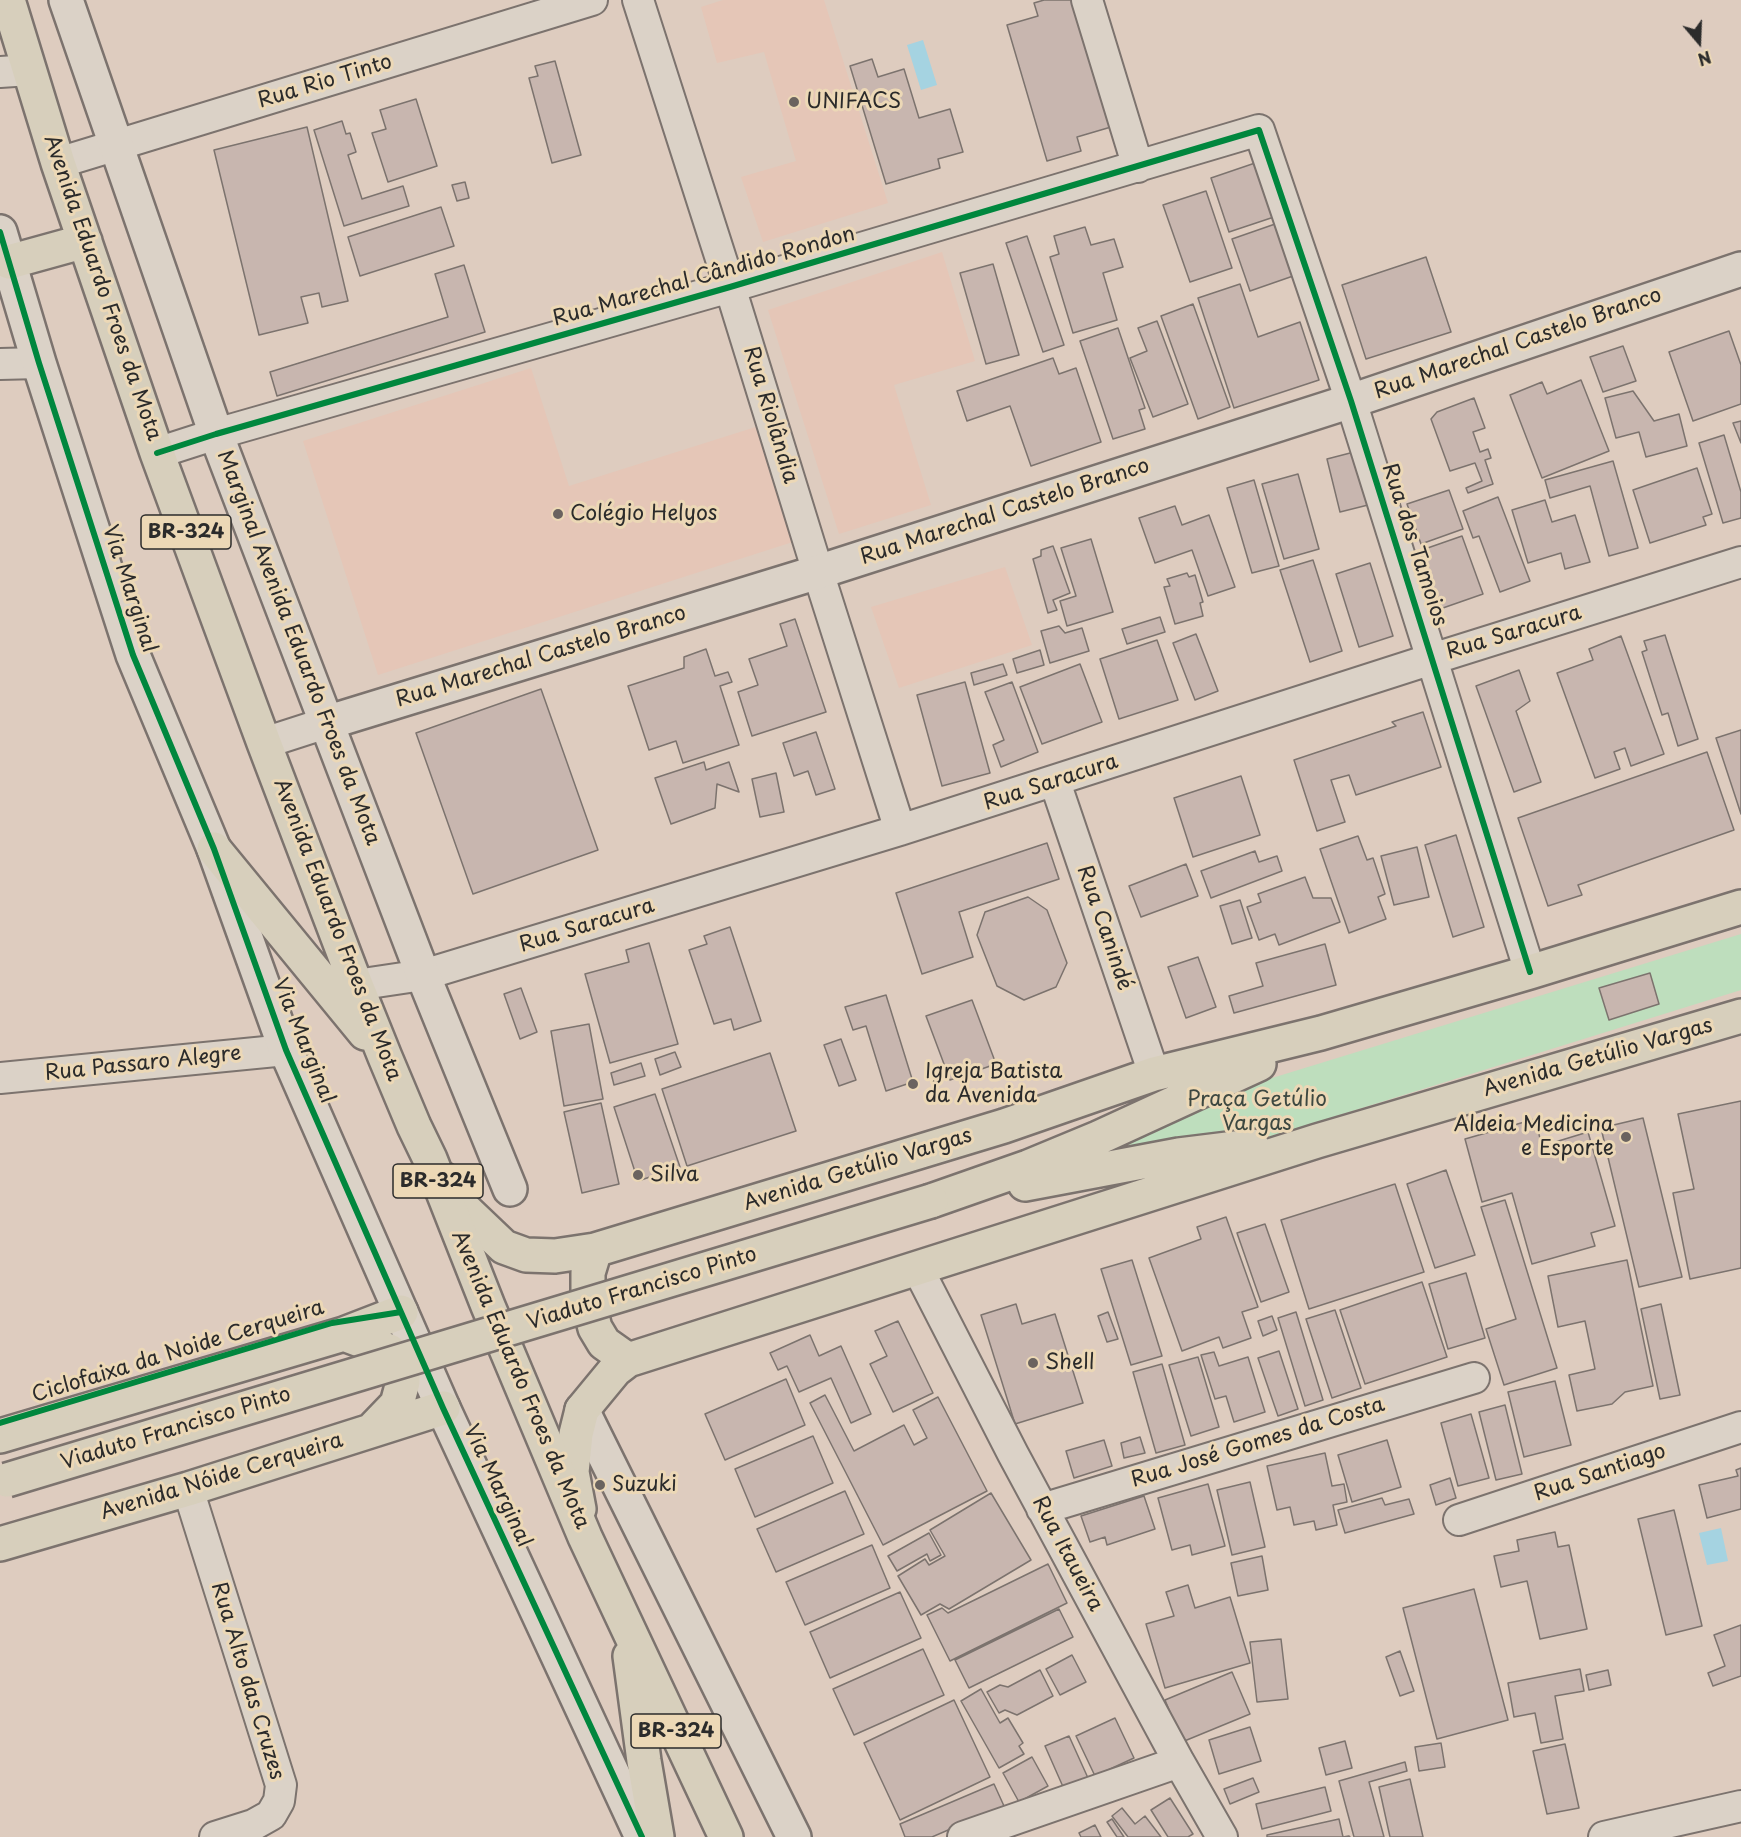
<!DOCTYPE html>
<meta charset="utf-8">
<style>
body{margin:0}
#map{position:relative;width:1741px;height:1837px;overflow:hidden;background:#deccbf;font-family:"Playpen Sans",sans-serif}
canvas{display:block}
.north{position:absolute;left:1669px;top:12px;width:60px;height:60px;-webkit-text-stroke:4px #ecd8b6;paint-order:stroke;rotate:161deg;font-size:16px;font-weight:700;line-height:24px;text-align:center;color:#2b2b2b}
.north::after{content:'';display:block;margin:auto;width:21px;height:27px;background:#2b2b2b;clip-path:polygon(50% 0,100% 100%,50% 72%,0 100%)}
</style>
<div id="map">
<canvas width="1741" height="1837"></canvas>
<div class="north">N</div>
</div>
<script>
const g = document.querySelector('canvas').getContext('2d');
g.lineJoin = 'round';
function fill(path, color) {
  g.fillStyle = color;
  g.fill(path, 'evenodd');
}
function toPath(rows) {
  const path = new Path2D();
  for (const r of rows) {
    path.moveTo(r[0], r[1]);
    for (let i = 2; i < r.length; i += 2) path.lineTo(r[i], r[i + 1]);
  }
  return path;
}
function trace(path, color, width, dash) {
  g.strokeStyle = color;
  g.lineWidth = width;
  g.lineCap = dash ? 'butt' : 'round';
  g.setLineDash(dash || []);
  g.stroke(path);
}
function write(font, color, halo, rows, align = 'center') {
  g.font = font + ' "Playpen Sans",sans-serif';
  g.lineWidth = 6;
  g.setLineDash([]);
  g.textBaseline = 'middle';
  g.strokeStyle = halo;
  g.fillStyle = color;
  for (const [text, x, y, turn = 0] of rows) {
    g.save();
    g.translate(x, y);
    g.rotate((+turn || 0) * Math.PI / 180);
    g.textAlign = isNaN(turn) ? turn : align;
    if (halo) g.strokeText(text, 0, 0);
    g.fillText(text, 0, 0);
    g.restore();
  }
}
fill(toPath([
 [723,0,824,0,888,203,763,242,741,177,796,161,764,52,717,63,701,7],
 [942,252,975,361,894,385,931,505,839,534,768,310],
 [531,368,569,486,762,425,799,540,378,675,303,441],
 [1005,567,1032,645,899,688,871,607]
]), '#e5c6b7');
fill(toPath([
 [1741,934,1741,990,1227,1150,1124,1147,1233,1090]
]), '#bedebd');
fill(toPath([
 [923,40,937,85,921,90,907,45],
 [1721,1528,1728,1561,1707,1565,1699,1533]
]), '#a5d3e1');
const building = toPath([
 [1044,0,1074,0,1111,127,1077,137,1081,151,1047,161,1007,25,1038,16,1034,3,1044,0],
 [872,59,878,77,904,69,919,118,950,109,963,152,938,159,940,168,886,184,850,66,872,59],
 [555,61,581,155,552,163,529,78,538,76,535,66,555,61],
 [416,99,437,166,388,182,372,133,386,129,380,110,416,99],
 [342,121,346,134,350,133,356,152,348,155,362,199,403,186,409,206,344,226,314,130,342,121],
 [307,127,348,301,322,307,319,293,301,297,308,323,259,335,214,150,307,127],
 [1258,162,1277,216,1229,232,1211,178,1258,162],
 [465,182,469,198,457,201,452,185,465,182],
 [1206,191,1232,268,1190,282,1163,205,1206,191],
 [441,207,454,246,360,276,348,237,441,207],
 [1278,223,1296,275,1250,291,1232,239,1278,223],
 [1085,227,1091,245,1114,239,1123,267,1103,273,1117,320,1073,333,1050,257,1059,254,1054,236,1085,227],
 [1027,236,1064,345,1043,352,1006,243,1027,236],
 [1426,257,1451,332,1366,359,1342,285,1426,257],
 [993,264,1019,355,986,364,960,273,993,264],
 [464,265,485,332,277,396,270,372,448,317,435,274,464,265],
 [1240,284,1258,337,1300,322,1319,380,1234,408,1198,298,1240,284],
 [1193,304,1230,407,1198,419,1161,316,1193,304],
 [1157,321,1188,404,1153,417,1130,358,1147,351,1138,328,1157,321],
 [1118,328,1145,408,1139,410,1145,429,1113,439,1080,341,1118,328],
 [1729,331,1741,365,1741,404,1693,421,1669,352,1729,331],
 [1623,346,1636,381,1603,392,1590,357,1623,346],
 [1053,358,1059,374,1076,368,1101,442,1031,466,1010,406,967,421,957,391,1053,358],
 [1581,380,1609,451,1542,478,1510,395,1542,382,1547,394,1581,380],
 [1633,391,1654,421,1679,414,1687,446,1646,457,1639,432,1616,438,1605,398,1633,391],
 [1474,398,1485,428,1473,432,1480,452,1488,449,1491,458,1485,460,1493,484,1468,493,1466,488,1482,481,1475,463,1450,471,1431,419,1437,412,1474,398],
 [1741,421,1741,443,1733,423,1741,421],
 [1724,435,1741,492,1741,518,1723,523,1699,443,1724,435],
 [1354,452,1368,505,1340,512,1327,459,1354,452],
 [1613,461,1638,548,1609,556,1590,486,1550,498,1545,480,1613,461],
 [1697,468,1712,514,1703,517,1706,525,1650,543,1633,490,1697,468],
 [1298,474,1319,549,1284,559,1262,484,1298,474],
 [1254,480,1279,566,1252,573,1227,488,1254,480],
 [1449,490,1463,529,1421,544,1407,504,1449,490],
 [1498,497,1530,581,1500,592,1479,536,1473,538,1463,511,1498,497],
 [1545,500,1552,522,1575,515,1590,562,1565,569,1561,553,1528,563,1512,510,1545,500],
 [1175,506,1182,525,1209,515,1235,587,1208,596,1192,550,1155,563,1139,518,1175,506],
 [1462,536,1483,594,1440,609,1419,551,1462,536],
 [1091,539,1113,612,1067,626,1060,601,1076,596,1061,548,1091,539],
 [1053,546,1070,593,1053,600,1057,610,1048,613,1033,559,1041,556,1041,550,1053,546],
 [1313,560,1342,651,1310,662,1280,570,1313,560],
 [1370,563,1393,636,1359,647,1336,574,1370,563],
 [1187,573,1189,577,1195,575,1203,602,1200,603,1203,616,1175,624,1164,587,1170,586,1167,579,1187,573],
 [1160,617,1165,632,1127,644,1122,629,1160,617],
 [795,619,826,712,752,736,738,692,758,685,749,659,787,646,780,624,795,619],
 [1059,626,1065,633,1082,628,1089,651,1050,663,1041,631,1059,626],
 [1196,634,1218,691,1195,700,1173,643,1196,634],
 [1665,635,1698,739,1678,746,1668,713,1662,715,1642,652,1647,650,1644,641,1665,635],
 [1621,636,1664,754,1631,766,1625,748,1614,752,1620,769,1595,778,1557,673,1593,660,1589,649,1621,636],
 [1157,640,1178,700,1119,719,1100,659,1157,640],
 [706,649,715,676,728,672,732,682,720,686,739,745,683,763,676,741,649,750,628,686,684,668,684,657,706,649],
 [1040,650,1044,665,1017,673,1013,659,1040,650],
 [1003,664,1007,675,974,685,971,673,1003,664],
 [1080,664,1102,722,1042,744,1020,687,1080,664],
 [1519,670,1530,701,1516,711,1541,782,1514,792,1476,686,1519,670],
 [965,682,990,773,942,786,917,695,965,682],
 [1012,682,1038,752,1001,767,993,745,1004,740,985,692,1012,682],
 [541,689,598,850,473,894,416,733,541,689],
 [1423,712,1441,767,1356,795,1349,775,1331,780,1345,822,1317,831,1294,760,1396,726,1392,722,1423,712],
 [1741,730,1741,814,1716,738,1741,730],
 [816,732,835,789,816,795,808,771,794,776,783,743,816,732],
 [1707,752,1734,830,1578,885,1582,895,1548,906,1518,818,1707,752],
 [704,762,706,770,729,762,739,792,717,784,715,808,671,824,655,778,704,762],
 [776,773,784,812,760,817,752,779,776,773],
 [1241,776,1260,835,1193,857,1174,798,1241,776],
 [1456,835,1484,927,1453,937,1425,845,1456,835],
 [1358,836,1367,860,1373,858,1385,894,1378,897,1386,919,1349,933,1320,849,1358,836],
 [1047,843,1059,879,959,912,973,957,922,974,896,893,1047,843],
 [1417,847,1429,897,1394,905,1381,856,1417,847],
 [1255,851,1259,862,1277,856,1282,871,1211,898,1201,871,1255,851],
 [1186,864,1198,896,1141,917,1129,886,1186,864],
 [1305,877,1313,898,1331,898,1340,922,1279,945,1275,934,1259,940,1247,907,1261,902,1258,894,1305,877],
 [1028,897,1047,910,1067,963,1056,987,1024,1000,997,986,977,935,985,912,1028,897],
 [1240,900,1252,938,1232,944,1220,906,1240,900],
 [730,927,761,1021,734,1030,731,1019,714,1024,689,950,707,944,704,936,730,927],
 [649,943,678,1044,610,1063,585,974,629,962,626,950,649,943],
 [1325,944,1336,985,1234,1013,1229,996,1263,986,1256,963,1325,944],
 [1198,957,1216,1007,1186,1018,1168,967,1198,957],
 [1650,973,1659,1004,1609,1020,1599,988,1650,973],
 [521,988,537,1032,520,1039,504,994,521,988],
 [886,995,913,1082,886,1091,866,1026,853,1030,845,1007,886,995],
 [972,1000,996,1064,950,1080,926,1016,972,1000],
 [589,1024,603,1099,564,1106,551,1031,589,1024],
 [841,1039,856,1080,839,1086,824,1045,841,1039],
 [675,1052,681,1067,660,1075,655,1059,675,1052],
 [770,1053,796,1131,687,1166,662,1089,770,1053],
 [641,1063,645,1076,614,1085,611,1073,641,1063],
 [655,1094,680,1167,638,1181,614,1107,655,1094],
 [1741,1101,1741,1268,1690,1279,1673,1193,1694,1189,1678,1114,1741,1101],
 [601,1103,619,1184,582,1193,564,1112,601,1103],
 [1643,1118,1682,1277,1639,1287,1601,1128,1643,1118],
 [1535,1119,1542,1146,1588,1132,1615,1226,1591,1233,1595,1246,1532,1264,1512,1193,1482,1202,1465,1139,1535,1119],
 [1446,1170,1475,1255,1435,1268,1407,1184,1446,1170],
 [1395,1184,1424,1272,1309,1309,1281,1220,1395,1184],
 [1505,1200,1557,1368,1504,1385,1486,1329,1516,1319,1481,1207,1505,1200],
 [1226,1217,1258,1307,1242,1312,1251,1338,1223,1348,1219,1337,1182,1351,1149,1258,1201,1239,1197,1227,1226,1217],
 [1265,1224,1289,1292,1261,1302,1237,1233,1265,1224],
 [1132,1260,1162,1356,1131,1365,1101,1269,1132,1260],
 [1627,1260,1653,1386,1625,1392,1612,1404,1577,1411,1569,1375,1595,1369,1585,1321,1558,1327,1548,1276,1627,1260],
 [1466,1273,1485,1338,1448,1349,1429,1284,1466,1273],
 [1422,1282,1447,1357,1365,1384,1340,1310,1422,1282],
 [1016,1304,1022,1324,1055,1314,1083,1403,1015,1424,981,1315,1016,1304],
 [1661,1304,1680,1395,1660,1399,1641,1309,1661,1304],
 [1335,1310,1361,1388,1332,1398,1306,1319,1335,1310],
 [1108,1312,1118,1339,1107,1342,1098,1316,1108,1312],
 [1296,1312,1323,1400,1305,1406,1278,1318,1296,1312],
 [1272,1316,1277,1330,1263,1336,1258,1321,1272,1316],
 [898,1321,933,1393,893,1412,870,1364,887,1356,875,1331,898,1321],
 [810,1335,819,1356,841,1346,871,1414,851,1423,831,1378,799,1392,787,1366,778,1370,770,1353,810,1335],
 [1279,1351,1298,1409,1278,1416,1258,1358,1279,1351],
 [1214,1352,1219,1366,1248,1357,1265,1412,1234,1422,1226,1396,1215,1399,1201,1355,1214,1352],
 [1198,1357,1219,1427,1191,1436,1169,1365,1198,1357],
 [1162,1364,1185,1445,1156,1453,1133,1372,1162,1364],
 [786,1379,805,1425,725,1460,705,1414,786,1379],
 [1555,1381,1571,1445,1524,1457,1508,1392,1555,1381],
 [825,1395,854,1451,904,1425,914,1445,927,1438,913,1410,938,1397,987,1491,883,1545,810,1403,825,1395],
 [1505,1405,1522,1474,1496,1480,1479,1412,1505,1405],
 [1471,1414,1489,1478,1458,1486,1441,1423,1471,1414],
 [813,1436,833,1483,755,1517,735,1469,813,1436],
 [1140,1437,1145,1453,1124,1458,1121,1443,1140,1437],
 [1104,1440,1112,1466,1074,1478,1066,1451,1104,1440],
 [1387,1440,1401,1487,1352,1502,1338,1455,1387,1440],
 [1325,1453,1332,1486,1344,1484,1347,1502,1333,1505,1337,1525,1316,1530,1314,1521,1294,1525,1290,1507,1277,1510,1267,1466,1325,1453],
 [1741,1468,1741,1509,1707,1518,1699,1485,1738,1476,1736,1470,1741,1468],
 [1450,1478,1456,1498,1436,1505,1430,1485,1450,1478],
 [1250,1482,1265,1547,1232,1555,1217,1490,1250,1482],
 [1208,1484,1225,1546,1192,1555,1190,1545,1172,1550,1158,1498,1208,1484],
 [845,1491,864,1534,776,1572,757,1529,845,1491],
 [991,1493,1031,1560,949,1609,940,1604,921,1615,898,1576,925,1559,929,1565,945,1556,930,1530,991,1493],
 [1144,1496,1155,1529,1107,1545,1105,1537,1090,1542,1081,1516,1144,1496],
 [1382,1498,1385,1505,1409,1499,1414,1514,1345,1533,1338,1510,1382,1498],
 [1674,1510,1702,1626,1666,1635,1638,1519,1674,1510],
 [1555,1532,1558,1547,1569,1545,1587,1629,1540,1639,1527,1581,1501,1587,1494,1556,1519,1551,1517,1540,1555,1532],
 [929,1533,941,1555,930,1561,927,1554,897,1571,888,1556,929,1533],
 [872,1545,890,1588,805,1625,786,1582,872,1545],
 [1262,1556,1268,1590,1238,1596,1231,1563,1262,1556],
 [1048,1564,1067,1603,950,1661,927,1615,942,1608,948,1613,1048,1564],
 [1188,1585,1195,1608,1230,1597,1250,1663,1165,1688,1146,1624,1174,1616,1166,1592,1188,1585],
 [1474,1589,1508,1720,1437,1739,1403,1608,1474,1589],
 [900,1592,921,1638,830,1678,810,1632,900,1592],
 [1059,1609,1073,1637,969,1688,955,1660,1059,1609],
 [1741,1625,1741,1676,1713,1686,1708,1673,1725,1666,1714,1635,1741,1625],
 [1281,1639,1288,1699,1257,1702,1250,1642,1281,1639],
 [923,1649,944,1695,854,1735,833,1689,923,1649],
 [1400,1651,1414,1691,1400,1696,1386,1657,1400,1651],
 [1072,1655,1086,1682,1060,1695,1046,1669,1072,1655],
 [1580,1669,1584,1691,1555,1696,1563,1739,1541,1743,1535,1713,1514,1717,1508,1683,1580,1669],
 [1040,1670,1053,1696,1017,1715,1005,1710,999,1713,987,1692,1000,1685,1008,1687,1040,1670],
 [1608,1670,1611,1685,1589,1690,1586,1675,1608,1670],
 [1232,1672,1250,1714,1182,1742,1165,1700,1232,1672],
 [981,1689,1000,1723,1008,1718,1023,1743,1019,1746,1024,1754,999,1768,961,1701,981,1689],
 [954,1700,990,1777,900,1820,864,1743,954,1700],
 [1115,1718,1134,1758,1095,1776,1076,1736,1115,1718],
 [1250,1727,1261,1761,1219,1774,1209,1740,1250,1727],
 [1069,1736,1088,1778,1064,1789,1045,1746,1069,1736],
 [1345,1741,1352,1768,1326,1775,1319,1748,1345,1741],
 [1441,1743,1445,1767,1419,1771,1415,1747,1441,1743],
 [1565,1744,1579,1808,1547,1814,1533,1751,1565,1744],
 [1032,1757,1048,1786,1019,1802,1003,1773,1032,1757],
 [1405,1762,1407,1771,1369,1782,1384,1837,1354,1837,1339,1781,1405,1762],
 [1253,1778,1259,1792,1230,1804,1224,1789,1253,1778],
 [1410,1779,1423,1837,1390,1837,1379,1787,1410,1779],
 [994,1784,1004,1806,932,1837,905,1837,900,1824,994,1784],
 [1325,1787,1331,1811,1262,1829,1256,1804,1325,1787],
 [1170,1798,1193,1834,1188,1837,1168,1837,1151,1810,1170,1798],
 [1122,1808,1135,1824,1145,1816,1161,1837,1128,1837,1112,1816,1122,1808],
 [1112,1819,1124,1837,1117,1837,1107,1822,1112,1819],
 [1339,1819,1343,1837,1349,1836,1350,1837,1267,1837,1267,1835,1339,1819],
 [1095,1825,1101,1837,1081,1837,1079,1833,1095,1825]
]);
fill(building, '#c8b6af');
trace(building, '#7c736e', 1.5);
const street = toPath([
 [638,0,730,287,818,572,900,830],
 [1087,0,1138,167],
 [0,72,30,70],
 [58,163,592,0],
 [0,364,39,363],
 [157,453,216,434,730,287,1259,130,1351,401,1530,972],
 [264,743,326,723],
 [1055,782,1154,1074],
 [356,985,423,975,900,830,1432,659,1741,562],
 [0,1078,286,1050],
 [918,1269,1013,1454,1179,1762,1222,1837],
 [188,1489,281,1785,279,1801,271,1815,253,1825,215,1837],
 [1042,1509,1474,1378],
 [1459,1520,1741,1427],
 [963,1837,1179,1762],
 [1604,1837,1741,1806]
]);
const secondary = toPath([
 [66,0,216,434,423,975,510,1189],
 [0,232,39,363,133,655,214,849,286,1050,443,1408,642,1837],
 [326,723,818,572,1351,401,1741,269],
 [582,1410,794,1837]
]);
const primary = toPath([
 [443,1179,462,1207,504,1247,526,1255,555,1256,595,1250,1004,1126,1154,1074,1321,1033,1530,972,1741,907],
 [1025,1184,1179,1155,1252,1146],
 [931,1201,1028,1167,1098,1138,1259,1064],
 [595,1250,588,1273,588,1301,595,1328,604,1343,628,1360],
 [344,1334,389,1351,403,1365,403,1382,397,1404,372,1430],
 [0,1436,344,1334,401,1312],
 [579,1509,572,1472,576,1434,582,1410,615,1370,628,1360,1317,1141,1741,1016],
 [0,1544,188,1489,443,1408]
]);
const highway = toPath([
 [8,0,58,163,157,453,264,743,356,985,385,1057,414,1126,430,1159,488,1306,585,1537,726,1837],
 [9,262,85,241],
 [214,849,365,1033],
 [630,1656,644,1761,657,1837]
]);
trace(street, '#7c736e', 34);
trace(secondary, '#7c736e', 38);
trace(primary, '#7c736e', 38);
trace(highway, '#7c736e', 38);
trace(street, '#dbd2c7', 30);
trace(secondary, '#dbd2c7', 33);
trace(primary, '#d7cfbc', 33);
trace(highway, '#d7cfbc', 33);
const primaryBridge = toPath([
 [7,1480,931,1201]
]);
trace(primaryBridge, '#7c736e', 38, []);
trace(primaryBridge, '#d7cfbc', 33);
trace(toPath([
 [0,232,39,363,133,655,214,849,286,1050,443,1408,642,1837],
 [157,453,216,434,730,287,1259,130,1351,401,1530,972],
 [0,1423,332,1323,401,1312]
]), '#00873e', 6);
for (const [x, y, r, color] of [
 [794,102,6,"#6a635f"],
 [558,514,6,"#6a635f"],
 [913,1084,6,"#6a635f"],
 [1626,1137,6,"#6a635f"],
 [638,1175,6,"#6a635f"],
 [1033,1363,6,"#6a635f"],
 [600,1485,6,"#6a635f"]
]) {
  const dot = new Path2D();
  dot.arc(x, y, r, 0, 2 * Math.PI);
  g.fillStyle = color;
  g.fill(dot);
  trace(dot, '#ecd8b6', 2);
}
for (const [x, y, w] of [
 [186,532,90],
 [438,1181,90],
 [676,1731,90]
]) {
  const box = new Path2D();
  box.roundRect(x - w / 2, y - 17, w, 34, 4.5);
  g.fillStyle = '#ecd8b6';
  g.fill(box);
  trace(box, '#2b2b2b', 1.5);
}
write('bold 20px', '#2b2b2b', null, [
 ["BR-324",186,532],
 ["BR-324",438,1181],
 ["BR-324",676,1731]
]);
write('21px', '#2b2b2b', '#ecd8b6', [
 ["Rua Rio Tinto",325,82,-17],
 ["Rua Marechal Cândido Rondon",704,277,-16],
 ["Avenida Eduardo Froes da Mota",102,288,71],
 ["Rua Marechal Castelo Branco",1518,344,-19],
 ["Rua Riolândia",770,415,73],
 ["Rua Marechal Castelo Branco",1005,512,-18],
 ["Rua dos Tamoios",1414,545,72],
 ["Via Marginal",129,589,72],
 ["Rua Saracura",1514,633,-17],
 ["Marginal Avenida Eduardo Froes da Mota",298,648,69],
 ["Rua Marechal Castelo Branco",541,657,-17],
 ["Rua Saracura",1051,783,-18],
 ["Rua Saracura",587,926,-17],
 ["Rua Canindé",1104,928,71],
 ["Avenida Eduardo Froes da Mota",337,930,69],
 ["Via Marginal",303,1041,68],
 ["Avenida Getúlio Vargas",1598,1058,-16],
 ["Rua Passaro Alegre",143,1064,-6],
 ["Avenida Getúlio Vargas",858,1170,-17],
 ["Viaduto Francisco Pinto",642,1289,-17],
 ["Ciclofaixa da Noide Cerqueira",178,1352,-17],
 ["Avenida Eduardo Froes da Mota",520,1380,67],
 ["Viaduto Francisco Pinto",176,1429,-17],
 ["Rua José Gomes da Costa",1258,1443,-17],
 ["Rua Santiago",1600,1473,-19],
 ["Avenida Nóide Cerqueira",222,1477,-17],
 ["Via Marginal",497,1486,65],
 ["Rua Itaueira",1067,1554,62],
 ["Rua Alto das Cruzes",247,1681,73]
]);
write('21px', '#2b2b2b', '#ecd8b6', [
 ["UNIFACS",806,102],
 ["Colégio Helyos",570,514],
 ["Igreja Batista",925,1072],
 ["da Avenida",925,1096],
 ["Aldeia Medicina",1614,1125,"right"],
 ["e Esporte",1614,1149,"right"],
 ["Silva",650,1175],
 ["Shell",1045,1363],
 ["Suzuki",612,1485]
], 'left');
write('21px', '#3d4841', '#ecd8b6', [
 ["Praça Getúlio",1257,1100],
 ["Vargas",1257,1124]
]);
</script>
